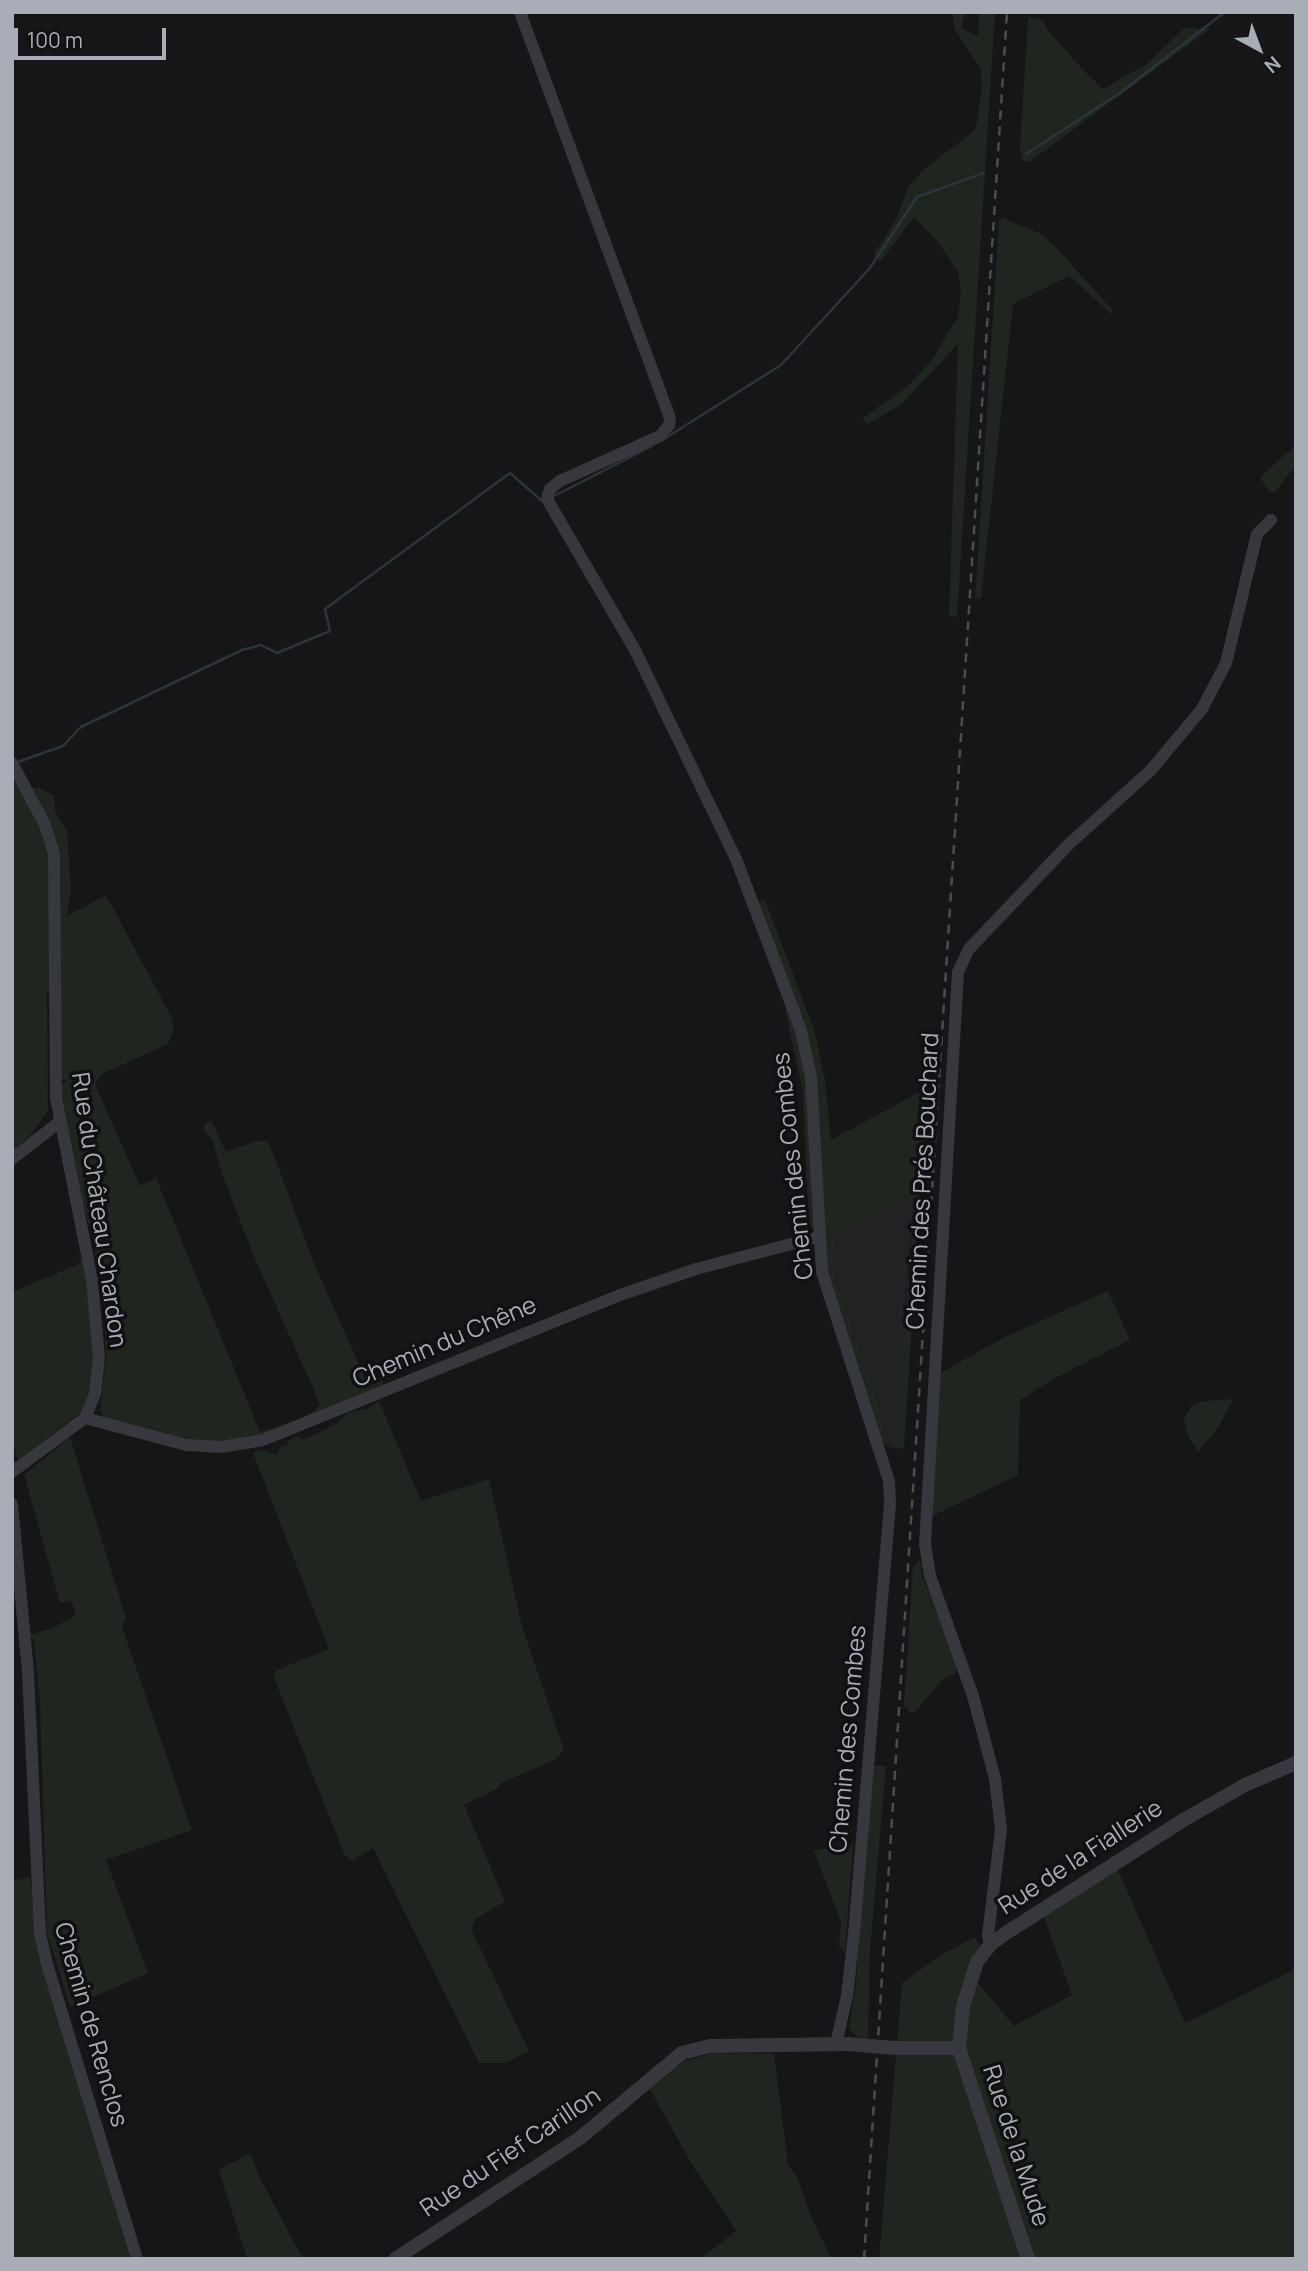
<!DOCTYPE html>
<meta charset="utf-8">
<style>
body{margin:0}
#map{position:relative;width:1308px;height:2271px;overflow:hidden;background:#161618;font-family:Manrope,sans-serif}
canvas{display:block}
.frame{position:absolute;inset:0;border:14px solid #a8adb8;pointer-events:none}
.north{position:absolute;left:1224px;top:14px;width:70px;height:70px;-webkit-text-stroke:5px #111113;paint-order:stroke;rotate:139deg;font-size:19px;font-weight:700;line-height:28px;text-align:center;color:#a8adb8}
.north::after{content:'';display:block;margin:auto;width:24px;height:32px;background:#a8adb8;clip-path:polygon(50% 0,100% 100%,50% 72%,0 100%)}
.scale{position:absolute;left:14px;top:28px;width:152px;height:32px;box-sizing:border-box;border:4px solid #a8adb8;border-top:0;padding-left:9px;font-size:21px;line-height:24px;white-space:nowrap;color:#a8adb8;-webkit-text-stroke:5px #111113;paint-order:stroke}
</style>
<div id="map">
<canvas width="1308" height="2271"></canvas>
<div class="frame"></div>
<div class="north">N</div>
<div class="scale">100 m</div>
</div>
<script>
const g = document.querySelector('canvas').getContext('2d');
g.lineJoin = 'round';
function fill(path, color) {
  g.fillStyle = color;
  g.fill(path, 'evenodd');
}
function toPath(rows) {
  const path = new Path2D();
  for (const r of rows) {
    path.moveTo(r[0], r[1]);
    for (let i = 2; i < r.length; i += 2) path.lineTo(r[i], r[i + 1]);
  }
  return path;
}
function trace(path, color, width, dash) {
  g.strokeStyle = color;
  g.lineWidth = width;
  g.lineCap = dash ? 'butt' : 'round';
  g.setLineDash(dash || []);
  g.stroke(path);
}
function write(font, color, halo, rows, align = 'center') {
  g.font = font + ' Manrope,sans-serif';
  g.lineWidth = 7;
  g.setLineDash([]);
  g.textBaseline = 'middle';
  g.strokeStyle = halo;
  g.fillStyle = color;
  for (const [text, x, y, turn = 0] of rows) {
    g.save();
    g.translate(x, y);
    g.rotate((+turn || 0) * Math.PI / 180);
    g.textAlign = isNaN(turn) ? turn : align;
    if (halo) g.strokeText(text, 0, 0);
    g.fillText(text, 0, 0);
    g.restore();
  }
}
fill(toPath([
 [914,1195,907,1271,897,1449,890,1447,887,1436,871,1377,835,1279,838,1258,834,1235]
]), '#222225');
fill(toPath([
 [953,12,967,12,962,21,962,28,978,36,979,12,995,12,957,617,949,616,958,344,901,405,867,424,862,418,907,387,931,361,958,317,961,293,958,272,935,238,914,217,880,262,874,254,895,221,908,188,923,170,974,131,977,123,982,88,980,68,954,28],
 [1028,17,1043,20,1047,29,1083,70,1103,89,1148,63,1184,28,1210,29,1029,162,1023,161,1020,149],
 [1003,218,1039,233,1054,245,1114,312,1111,314,1069,276,1013,304,981,598,975,599,999,221],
 [1296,445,1296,465,1275,492,1269,492,1260,477],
 [12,771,45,837,51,860,51,989,47,991,48,1111,29,1137,12,1152],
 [29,788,40,788,54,796,55,811,67,831,71,889,67,916,106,895,172,1018,174,1030,168,1044,102,1074,95,1084,140,1186,156,1178,260,1432,297,1420,313,1412,320,1404,253,1254,222,1174,212,1139,204,1132,205,1123,211,1120,226,1152,258,1141,265,1141,270,1145,315,1266,368,1384,383,1381,383,1385,278,1431,227,1442,194,1442,107,1420,103,1415,100,1410,106,1359,104,1302,93,1241,85,1210,81,1208,58,1088,67,1080,59,1080,60,864],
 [765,900,814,1029,825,1080,831,1140,927,1088,904,1448,897,1449,896,1425,914,1196,834,1236,839,1258,835,1279,871,1377,890,1447,882,1443,827,1280,823,1227,809,1228,803,1092,785,1009,795,1004,757,902],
 [83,1257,93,1317,93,1384,81,1412,18,1460,12,1439,12,1292,77,1265],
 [1108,1291,1130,1340,1053,1379,1020,1400,1018,1475,932,1516,940,1373,1007,1336],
 [1234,1399,1217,1429,1198,1452,1189,1438,1184,1421,1186,1414,1192,1406,1204,1401],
 [379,1401,421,1501,489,1479,522,1626,564,1750,556,1759,499,1784,499,1788,464,1805,505,1901,475,1920,471,1929,529,2051,506,2063,479,2063,373,1848,352,1861,345,1856,273,1675,277,1670,329,1649,253,1453,262,1450,277,1455,280,1447,287,1445,288,1441,297,1436,303,1440,338,1423,347,1413,368,1408],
 [70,1437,126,1618,122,1627,192,1830,106,1860,148,1973,70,2007,47,1933,40,1703,34,1641,29,1635,53,1628,74,1616,75,1611,71,1600,60,1603,24,1475],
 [920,1560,922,1576,959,1668,956,1673,942,1680,915,1712,910,1713,904,1705,913,1567],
 [872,1766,886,1766,870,1951,868,2038,857,2037,849,2028,856,1984],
 [838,1845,853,1846,845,1952,839,1946,841,1922,814,1851],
 [1112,1856,1185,2023,1296,1969,1296,2259,879,2259,902,1983,941,1955,975,1937,980,1945,968,1971,1014,2026,1072,1995,1044,1917],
 [30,1877,36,1931,130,2259,12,2259,12,1881],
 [714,2053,774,2054,788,2164,797,2177,813,2221,832,2259,700,2259,736,2231,690,2161,650,2089,685,2061],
 [250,2153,261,2180,303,2259,247,2259,219,2170]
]), '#1e261f');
trace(toPath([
 [1026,154,1120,93,1225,12],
 [664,439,781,365,869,269,917,197,984,173],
 [552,497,652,446],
 [15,763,63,746,81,727,242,650,261,645,277,653,330,631,325,609,510,473,542,501]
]), '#2c353c', 2.5);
trace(toPath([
 [520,12,670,418,669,425,660,436,560,481,550,489,547,499,635,650,736,859,784,985,801,1031,811,1077,822,1272,889,1481,890,1504,854,1934,847,1996,836,2044],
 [12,763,45,825,54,854,56,1098,92,1280,99,1358,95,1394,85,1418,12,1472],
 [12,1159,58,1123],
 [85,1418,186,1445,221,1447,263,1440,620,1295,696,1269,818,1237],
 [12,1504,28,1672,40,1933,47,1964,137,2259],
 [990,1945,988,1935,1001,1830,995,1779,973,1696,930,1576,925,1544,958,972,969,949,1068,845,1151,770,1202,709,1226,663,1257,534,1271,520]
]), '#37383d', 12);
trace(toPath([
 [895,2048,959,2048],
 [395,2259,580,2138,682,2053,710,2046,847,2044],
 [1028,2259,959,2048,963,2006,977,1962,990,1945,1006,1933,1185,1819,1245,1785,1296,1763]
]), '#37383d', 14);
trace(toPath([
 [864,2259,1007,12]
]), '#4a4c52', 2.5, [9, 7]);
trace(toPath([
 [847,2044,895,2048]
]), '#37383d', 14);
write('24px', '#a8adb8', '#111113', [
 ["Chemin des Combes",794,1166,-96],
 ["Chemin des Prés Bouchard",924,1181,-87],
 ["Rue du Château Chardon",98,1210,82],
 ["Chemin du Chêne",445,1343,-23],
 ["Chemin des Combes",849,1739,-85],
 ["Rue de la Fiallerie",1081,1858,-33],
 ["Chemin de Renclos",90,2025,74],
 ["Rue de la Mude",1015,2146,72],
 ["Rue du Fief Carillon",511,2153,-34]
]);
</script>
